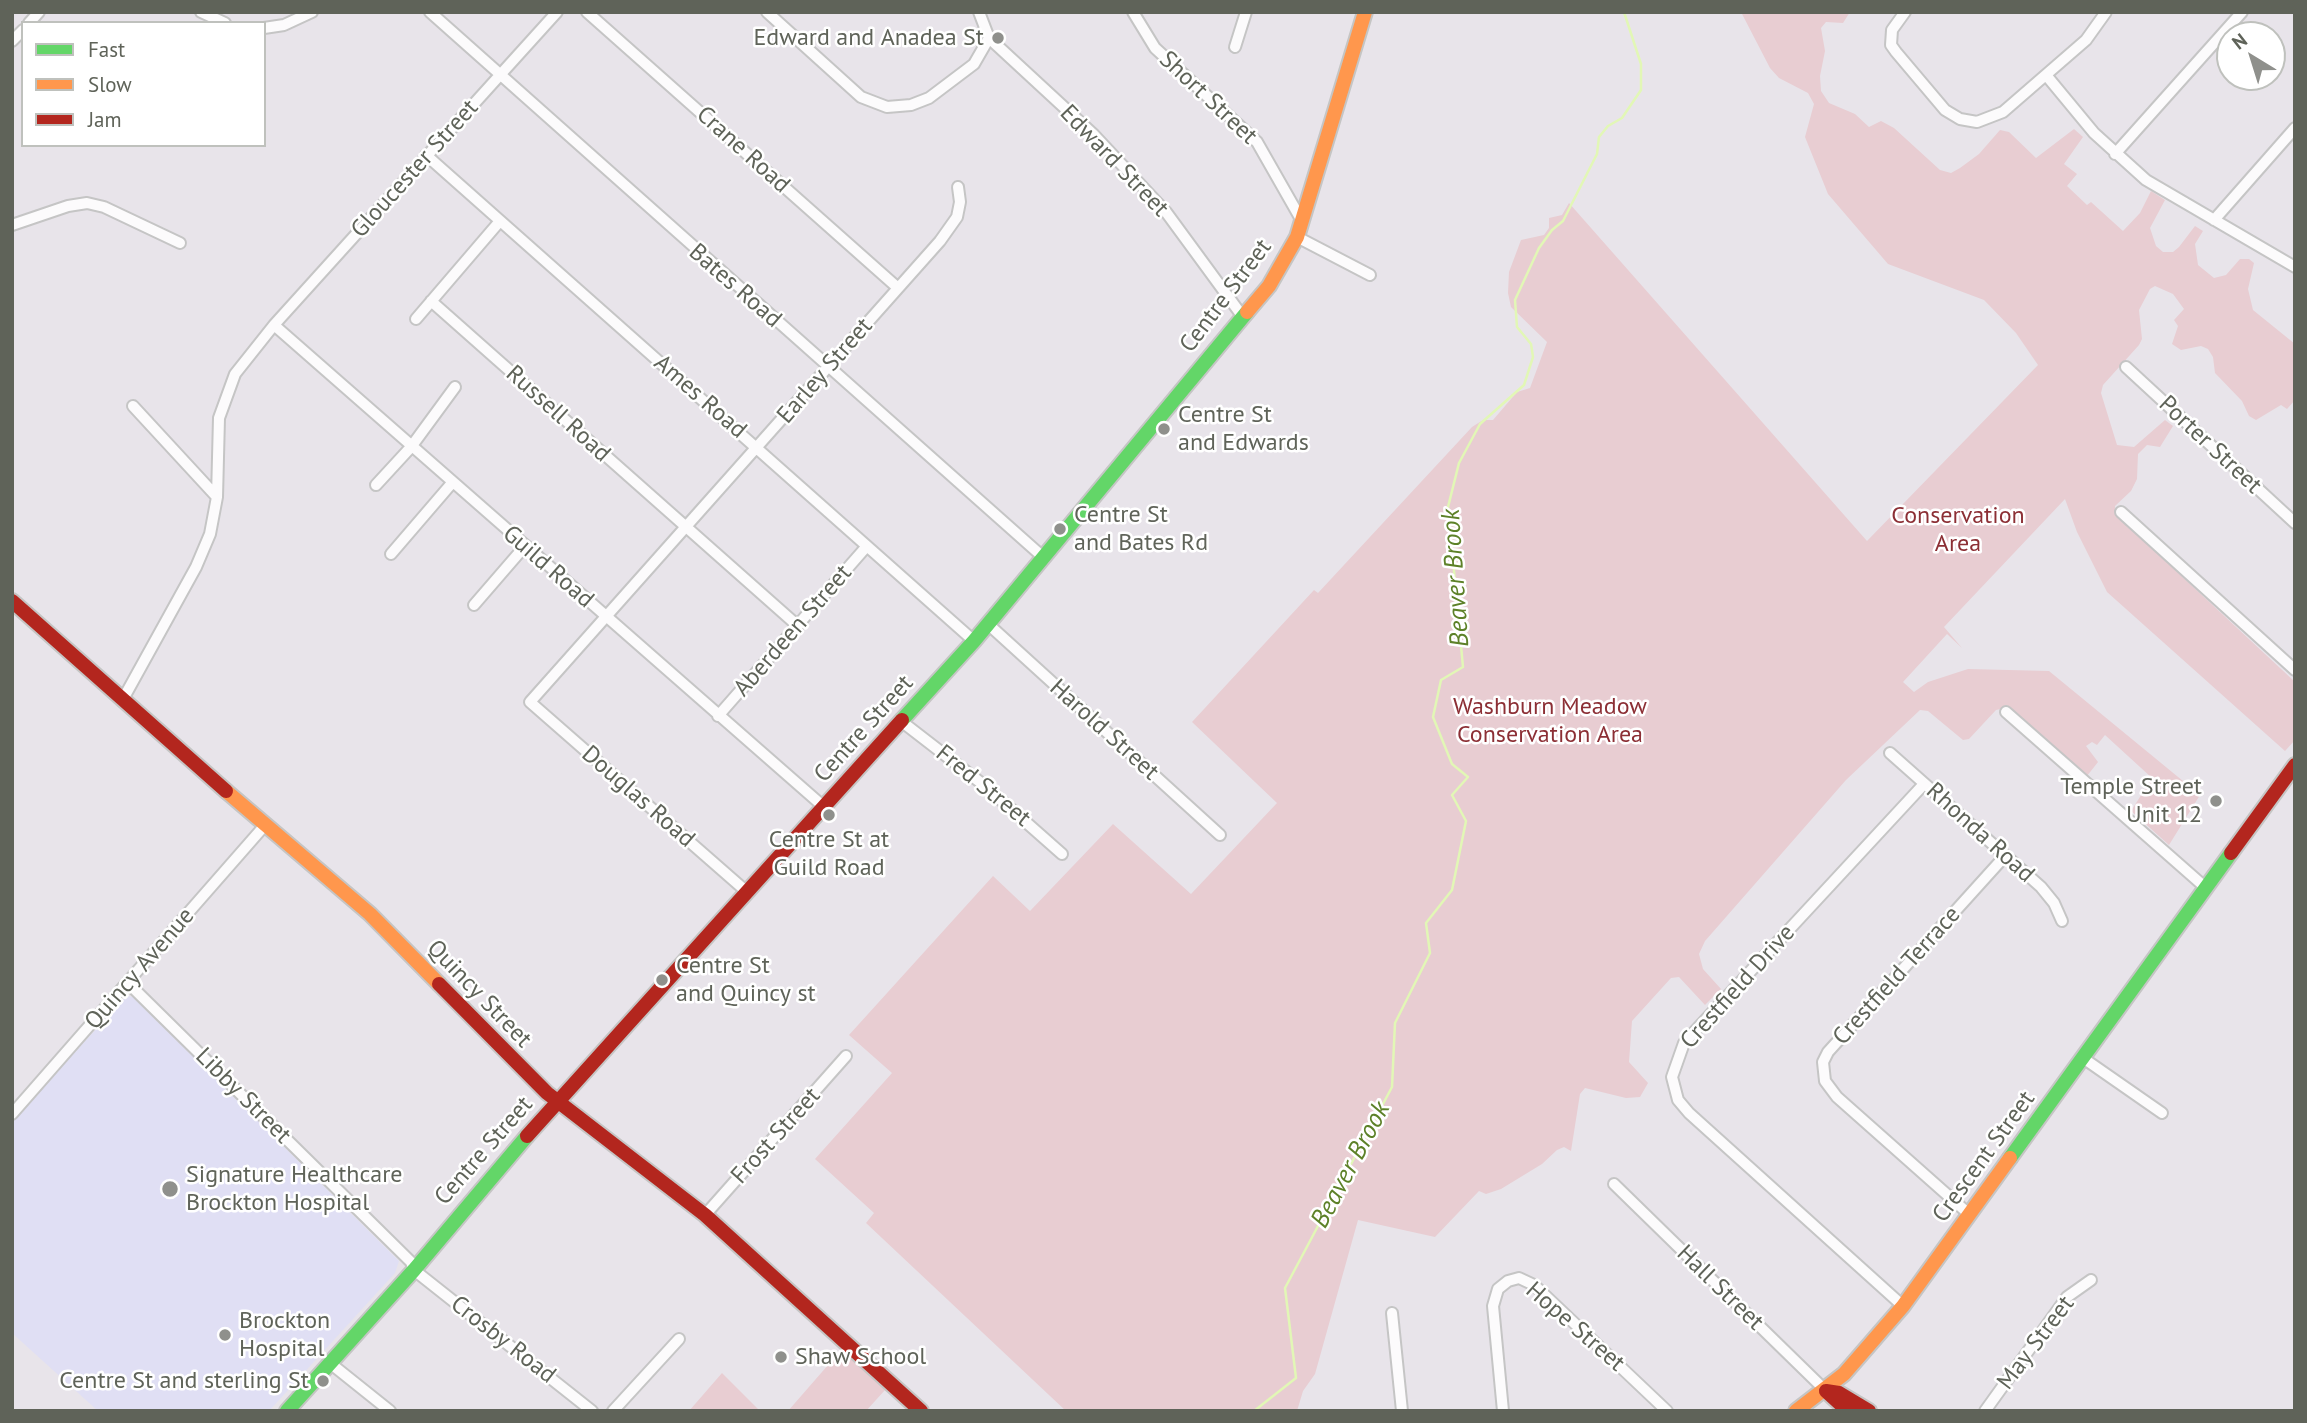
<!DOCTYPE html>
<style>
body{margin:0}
#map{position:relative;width:2307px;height:1423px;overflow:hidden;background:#e8e4ea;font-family:"PT Sans",sans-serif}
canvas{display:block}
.frame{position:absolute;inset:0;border:14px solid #5f6359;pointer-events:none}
.legend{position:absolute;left:21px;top:21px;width:245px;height:126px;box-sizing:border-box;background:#fff;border:2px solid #bfc1bd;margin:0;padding:9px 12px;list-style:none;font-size:21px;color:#5f6359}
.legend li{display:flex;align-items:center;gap:14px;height:35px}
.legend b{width:35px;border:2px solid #bfc1bd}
.north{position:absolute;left:2216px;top:21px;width:70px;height:70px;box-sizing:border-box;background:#fff;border:2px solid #bfc1bd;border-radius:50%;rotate:322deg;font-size:19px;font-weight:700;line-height:28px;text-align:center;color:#5f6359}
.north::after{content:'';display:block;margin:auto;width:24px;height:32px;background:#8f908c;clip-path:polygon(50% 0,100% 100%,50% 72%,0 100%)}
</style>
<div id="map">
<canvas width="2307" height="1423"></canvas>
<div class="frame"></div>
<ul class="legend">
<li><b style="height:9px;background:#63d668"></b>Fast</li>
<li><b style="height:9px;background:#ff974d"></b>Slow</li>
<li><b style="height:9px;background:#b3261e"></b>Jam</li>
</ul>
<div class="north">N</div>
</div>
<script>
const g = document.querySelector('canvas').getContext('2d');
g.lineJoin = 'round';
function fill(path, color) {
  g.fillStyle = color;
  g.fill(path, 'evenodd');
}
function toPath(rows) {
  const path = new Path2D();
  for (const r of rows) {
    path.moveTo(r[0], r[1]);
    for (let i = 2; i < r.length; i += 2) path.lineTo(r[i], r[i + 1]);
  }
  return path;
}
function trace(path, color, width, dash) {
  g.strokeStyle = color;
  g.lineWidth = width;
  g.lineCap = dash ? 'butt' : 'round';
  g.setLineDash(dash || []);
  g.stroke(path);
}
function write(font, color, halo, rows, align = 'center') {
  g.font = font + ' "PT Sans",sans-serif';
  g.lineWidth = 5;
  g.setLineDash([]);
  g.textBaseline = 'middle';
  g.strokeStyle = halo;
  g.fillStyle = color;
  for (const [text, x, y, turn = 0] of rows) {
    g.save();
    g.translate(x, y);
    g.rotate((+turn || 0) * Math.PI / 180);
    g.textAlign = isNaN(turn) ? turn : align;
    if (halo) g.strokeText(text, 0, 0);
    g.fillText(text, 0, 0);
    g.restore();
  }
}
fill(toPath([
 [126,996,133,997,399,1261,395,1273,269,1411,98,1411,12,1333,12,1122]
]), '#e0dff4');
fill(toPath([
 [1741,12,1850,12,1843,23,1826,22,1821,28,1825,51,1820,76,1821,91,1829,103,1855,114,1869,127,1881,121,1894,128,1940,170,1951,173,1960,168,1979,154,2000,130,2009,132,2036,158,2074,129,2083,137,2064,164,2077,174,2067,186,2087,205,2091,202,2123,231,2140,213,2151,191,2165,200,2150,228,2156,246,2163,252,2173,252,2179,247,2195,226,2203,231,2195,244,2198,265,2214,278,2226,275,2240,259,2249,259,2254,263,2248,289,2253,310,2295,344,2295,400,2287,409,2281,405,2256,420,2249,416,2242,401,2215,373,2213,357,2208,349,2201,346,2181,350,2172,344,2178,326,2174,320,2184,309,2173,294,2155,286,2150,289,2139,310,2142,339,2139,345,2103,385,2101,393,2117,445,2134,447,2165,420,2173,426,2160,447,2147,445,2138,454,2137,479,2131,491,2115,506,2115,514,2295,682,2295,740,2285,751,2107,592,2077,532,2065,499,1944,627,1962,648,1947,634,1903,682,1914,692,1928,682,1968,669,2049,671,2200,795,2169,845,2131,811,2152,778,2105,735,2097,745,2092,742,2086,746,2098,762,2087,776,2049,746,2009,707,1996,710,1969,739,1963,740,1928,711,1920,710,1846,780,1705,941,1699,954,1703,969,1721,989,1705,1005,1679,977,1671,978,1632,1021,1629,1062,1648,1083,1640,1097,1626,1098,1585,1088,1580,1094,1571,1151,1564,1147,1557,1150,1542,1164,1501,1189,1486,1194,1479,1191,1435,1237,1358,1220,1315,1374,1303,1391,1297,1411,1066,1411,866,1223,874,1213,815,1159,892,1073,849,1035,993,876,1030,911,1113,824,1191,894,1277,803,1192,722,1314,590,1318,593,1472,427,1483,420,1493,420,1517,392,1530,388,1547,342,1511,307,1508,293,1509,272,1521,240,1544,235,1549,228,1549,218,1562,215,1569,203,1867,541,2038,365,2016,333,1984,300,1888,264,1828,194,1805,137,1814,104,1808,93,1779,78,1770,68],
 [842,1349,885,1390,866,1411,788,1411],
 [722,1373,760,1411,689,1411]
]), '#e8cdd2');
trace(toPath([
 [1254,1411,1296,1378,1285,1288,1392,1087,1395,1023,1430,953,1426,923,1452,890,1466,821,1452,795,1468,777,1452,764,1433,717,1441,680,1463,667,1448,507,1459,463,1480,424,1524,385,1533,357,1531,344,1517,327,1515,300,1539,248,1552,230,1563,221,1597,154,1599,137,1608,126,1622,118,1641,90,1641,64,1624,12]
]), '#e2f7b6', 2.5);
const street = toPath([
 [201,12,225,23],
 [430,12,1043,557],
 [587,12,898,288],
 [767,12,861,97,887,107,911,105,929,98,974,64,989,38],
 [979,12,989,38,1094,135,1166,212,1243,317],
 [1133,12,1155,48,1257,142,1302,221],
 [1905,12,1892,30,1891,45,1896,52,1945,110,1960,119,1977,122,2003,112,2086,40,2106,12],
 [29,23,39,12],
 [264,28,284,25,312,12],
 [12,41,23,30],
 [1235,47,1246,12],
 [2046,75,2094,133,2146,180,2295,267],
 [2115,154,2242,12],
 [426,155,974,641],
 [2214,220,2295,128],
 [12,225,68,206,87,203,104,207,180,243],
 [1297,237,1370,275],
 [431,301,798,626],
 [416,319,500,221],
 [274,325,824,807],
 [2126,367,2295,523],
 [133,406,217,497],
 [376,485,411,447,455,387],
 [2121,512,2295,670],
 [391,554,452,483],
 [474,605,525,546],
 [988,624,1220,835],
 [122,701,196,567,210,534,217,497,219,418,235,374,274,325,557,12],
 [2006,712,2206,888],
 [718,716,867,546],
 [901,721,985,786,1062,854],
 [1890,753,2041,887,2054,903,2062,921],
 [747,892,530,702,940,241,957,217,960,202,958,187],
 [128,983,411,1262,414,1270,592,1411],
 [2083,1058,2162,1113],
 [12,1114,266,824],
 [1614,1184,1826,1391],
 [705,1215,846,1056],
 [1970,1215,1837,1097,1825,1081,1823,1062,1828,1052,2005,856],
 [1903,1306,1689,1113,1678,1100,1672,1077,1684,1043,1924,784],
 [1392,1313,1402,1411],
 [330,1363,390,1411],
 [613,1411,679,1339],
 [1503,1411,1493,1306,1498,1289,1508,1281,1519,1278,1534,1285,1667,1411],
 [1985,1411,2067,1297,2091,1280]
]);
const fast = toPath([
 [902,720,974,641,1247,312],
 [2010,1158,2231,853],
 [287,1411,414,1270,527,1136]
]);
const slow = toPath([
 [1247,312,1269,286,1297,237,1365,12],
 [226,791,370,914,439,984],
 [1796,1411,1844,1374,1903,1306,2010,1158]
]);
const jam = toPath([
 [12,601,226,791],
 [2231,853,2295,765],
 [439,984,547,1093,705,1215,921,1411],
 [527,1136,902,720],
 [1826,1391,1839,1393,1869,1411],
 [1826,1391,1848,1411]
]);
trace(street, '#c5c5c5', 14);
trace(fast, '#c5c5c4', 18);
trace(slow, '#c5c5c4', 18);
trace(jam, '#c5c5c4', 18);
trace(street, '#fcfbfc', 10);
trace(fast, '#63d668', 14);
trace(slow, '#ff974d', 14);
trace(jam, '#b3261e', 14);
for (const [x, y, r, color] of [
 [998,38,7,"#8f908c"],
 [1164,429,7,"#8f908c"],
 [1060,529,7,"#8f908c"],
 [2216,801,7,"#8f908c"],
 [829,815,7,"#8f908c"],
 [662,980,7,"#8f908c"],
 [170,1189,9,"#8f908c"],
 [225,1335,7,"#8f908c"],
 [781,1357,7,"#8f908c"],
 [323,1381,7,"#8f908c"]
]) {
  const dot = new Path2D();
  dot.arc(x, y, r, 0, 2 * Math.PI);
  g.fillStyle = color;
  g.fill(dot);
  trace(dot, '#fff', 2.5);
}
write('24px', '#5f6359', '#fff', [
 ["Edward and Anadea St",984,38,"right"],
 ["Centre St",1178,415],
 ["and Edwards",1178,443],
 ["Centre St",1074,515],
 ["and Bates Rd",1074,543],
 ["Temple Street",2202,787,"right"],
 ["Unit 12",2202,815,"right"],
 ["Centre St at",829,840,"center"],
 ["Guild Road",829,868,"center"],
 ["Centre St",676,966],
 ["and Quincy st",676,994],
 ["Signature Healthcare",186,1175],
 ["Brockton Hospital",186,1203],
 ["Brockton",239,1321],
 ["Hospital",239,1349],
 ["Shaw School",795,1357],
 ["Centre St and sterling St",309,1381,"right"]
], 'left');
write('24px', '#5f6359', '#fff', [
 ["Short Street",1208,98,43],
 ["Crane Road",743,150,42],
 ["Edward Street",1114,161,46],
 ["Gloucester Street",415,169,-48],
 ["Bates Road",735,286,41],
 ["Centre Street",1226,296,-53],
 ["Earley Street",825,371,-49],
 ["Ames Road",700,397,41],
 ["Russell Road",558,414,42],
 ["Porter Street",2210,445,43],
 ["Guild Road",548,567,41],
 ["Aberdeen Street",793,631,-49],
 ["Centre Street",864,729,-48],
 ["Harold Street",1104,730,42],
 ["Fred Street",983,786,39],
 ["Douglas Road",638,797,41],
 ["Rhonda Road",1980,833,42],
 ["Quincy Avenue",140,969,-49],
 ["Crestfield Terrace",1897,976,-48],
 ["Crestfield Drive",1738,987,-48],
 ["Quincy Street",479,994,46],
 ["Libby Street",243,1096,45],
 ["Frost Street",776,1136,-48],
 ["Centre Street",484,1151,-49],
 ["Crescent Street",1984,1157,-54],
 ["Hall Street",1720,1288,44],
 ["Hope Street",1575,1327,41],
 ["Crosby Road",503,1340,38],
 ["May Street",2036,1343,-53]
]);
write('24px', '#8c2f35', '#fff', [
 ["Conservation",1958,516],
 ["Area",1958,544],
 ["Washburn Meadow",1550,707],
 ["Conservation Area",1550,735]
]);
write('italic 26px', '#5d8128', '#fff', [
 ["Beaver Brook",1456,578,-94],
 ["Beaver Brook",1351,1165,-62]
]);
</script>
